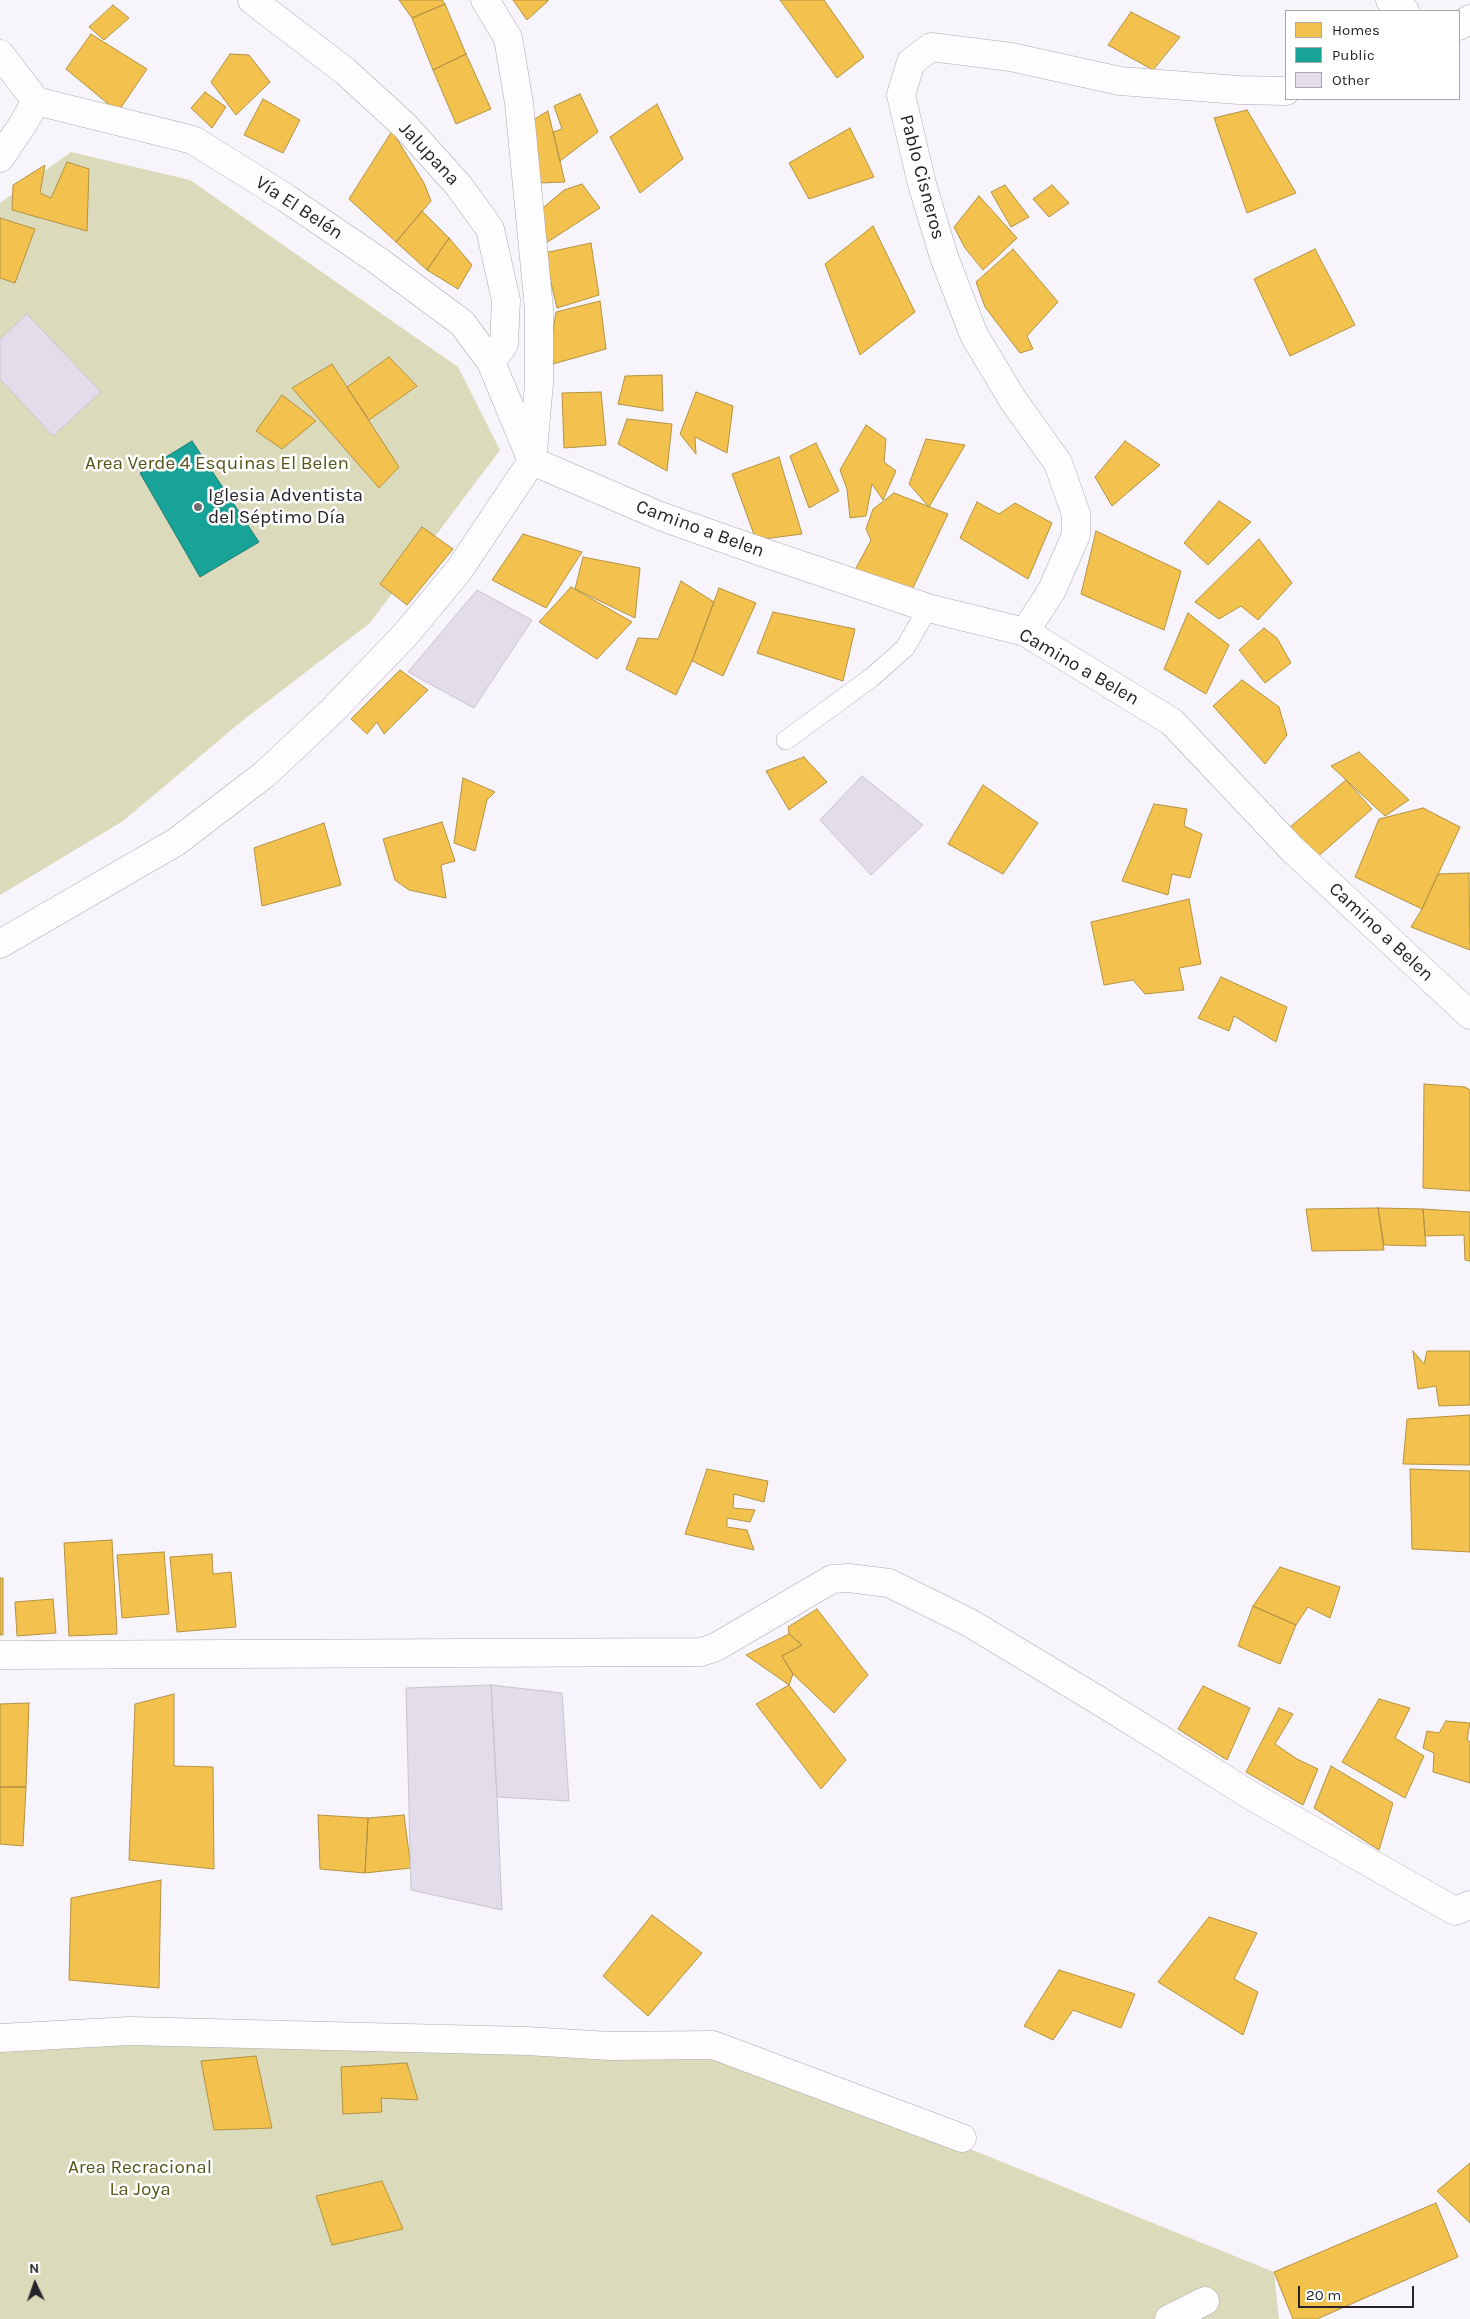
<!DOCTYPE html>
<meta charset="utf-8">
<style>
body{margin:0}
#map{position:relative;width:1470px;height:2319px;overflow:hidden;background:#f8f4fc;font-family:Karla,sans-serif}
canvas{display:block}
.legend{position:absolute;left:1285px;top:10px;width:175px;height:90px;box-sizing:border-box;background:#fff;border:1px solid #a8a7a9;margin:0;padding:6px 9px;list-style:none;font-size:15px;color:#252329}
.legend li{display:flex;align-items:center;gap:10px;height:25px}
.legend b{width:25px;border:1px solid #a8a7a9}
.north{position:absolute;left:10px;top:2259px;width:50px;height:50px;-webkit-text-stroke:4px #fff;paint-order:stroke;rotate:357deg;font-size:14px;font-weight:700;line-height:20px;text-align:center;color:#252329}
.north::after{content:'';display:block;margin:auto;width:18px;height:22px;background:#252329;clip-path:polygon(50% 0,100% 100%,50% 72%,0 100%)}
.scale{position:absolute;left:1298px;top:2286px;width:116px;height:22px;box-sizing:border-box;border:2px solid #252329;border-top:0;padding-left:6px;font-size:15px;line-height:18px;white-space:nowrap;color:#252329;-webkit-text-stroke:4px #fff;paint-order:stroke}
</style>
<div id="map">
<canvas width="1470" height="2319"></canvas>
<ul class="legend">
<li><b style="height:14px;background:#f2c14e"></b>Homes</li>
<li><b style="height:14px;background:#17a398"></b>Public</li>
<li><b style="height:14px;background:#e3dceb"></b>Other</li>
</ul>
<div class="north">N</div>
<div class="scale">20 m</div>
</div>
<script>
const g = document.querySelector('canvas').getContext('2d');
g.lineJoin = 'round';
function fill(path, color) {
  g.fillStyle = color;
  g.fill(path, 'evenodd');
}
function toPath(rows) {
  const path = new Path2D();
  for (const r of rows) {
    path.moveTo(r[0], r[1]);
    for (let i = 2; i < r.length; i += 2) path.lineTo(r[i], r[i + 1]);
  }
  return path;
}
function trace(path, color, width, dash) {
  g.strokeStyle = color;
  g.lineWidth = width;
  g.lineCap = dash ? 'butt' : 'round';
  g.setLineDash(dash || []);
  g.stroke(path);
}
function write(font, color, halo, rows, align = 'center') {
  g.font = font + ' Karla,sans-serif';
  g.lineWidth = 5;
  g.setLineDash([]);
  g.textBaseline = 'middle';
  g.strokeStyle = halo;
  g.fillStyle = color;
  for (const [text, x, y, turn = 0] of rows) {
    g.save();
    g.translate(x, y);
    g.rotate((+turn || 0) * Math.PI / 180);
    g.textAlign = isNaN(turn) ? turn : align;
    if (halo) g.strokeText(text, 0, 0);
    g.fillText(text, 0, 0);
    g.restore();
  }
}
fill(toPath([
 [71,152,190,180,458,367,500,450,370,623,242,721,123,821,0,895,0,203],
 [0,2038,713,2045,1274,2272,1279,2319,0,2319]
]), '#dbdbbb');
const homes = toPath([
 [399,0,442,0,445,4,412,18,399,0],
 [513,0,548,0,548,1,527,20,513,0],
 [780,0,824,0,864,57,837,78,780,0],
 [445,4,466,54,433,70,412,18,445,4],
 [113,5,129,18,104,40,89,27,113,5],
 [1131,12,1180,37,1153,70,1108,45,1131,12],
 [91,34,147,69,118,112,66,69,91,34],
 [230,54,249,55,270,82,236,115,211,82,230,54],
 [466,54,491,109,456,124,433,70,466,54],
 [205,92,226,107,212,128,191,108,205,92],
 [580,94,598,132,560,161,553,132,562,129,554,106,580,94],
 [263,99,300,120,283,153,244,135,263,99],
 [657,104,683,159,640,193,610,137,657,104],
 [1247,110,1296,193,1247,213,1214,118,1247,110],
 [548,111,553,132,565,182,539,183,526,124,548,111],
 [850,128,874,177,809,199,789,163,850,128],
 [392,131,424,183,431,201,396,242,349,199,392,131],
 [67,162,89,169,87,231,12,210,13,185,45,165,40,193,51,198,67,162],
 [582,184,600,208,543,245,537,213,564,190,582,184],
 [1005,185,1029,217,1011,227,991,192,1005,185],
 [1052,185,1069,203,1049,217,1033,199,1052,185],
 [979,196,1017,238,983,270,965,248,954,227,979,196],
 [422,211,449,238,427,270,396,242,422,211],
 [0,218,35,229,15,283,0,278,0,218],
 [873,226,915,312,860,355,825,264,873,226],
 [449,238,472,265,458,289,427,270,449,238],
 [591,243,599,295,557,308,544,253,591,243],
 [1013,249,1058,302,1027,336,1033,349,1020,353,985,307,976,282,1013,249],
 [1315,249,1355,325,1290,356,1254,279,1315,249],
 [600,301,606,349,553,364,551,343,556,312,600,301],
 [389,357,417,386,369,420,347,387,389,357],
 [332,364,399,467,379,488,292,388,332,364],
 [662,375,663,411,618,404,625,376,662,375],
 [601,392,606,445,564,448,562,393,601,392],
 [696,392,733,406,727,453,695,437,696,454,680,434,696,392],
 [282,395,316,421,282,449,256,431,282,395],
 [627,419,672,424,667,471,618,444,627,419],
 [866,425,886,439,884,462,896,471,883,500,872,484,866,516,850,518,847,489,840,470,866,425],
 [926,439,965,445,929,507,909,484,926,439],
 [1125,441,1160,465,1112,506,1095,477,1125,441],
 [816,443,839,491,809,508,790,456,816,443],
 [779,457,802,534,756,540,732,474,779,457],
 [894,493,948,514,910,594,855,570,871,540,866,529,873,509,894,493],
 [1219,501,1251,522,1208,565,1184,543,1219,501],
 [977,502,999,514,1015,503,1052,523,1028,579,960,538,977,502],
 [422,527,453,549,407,605,380,584,422,527],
 [1096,531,1181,571,1164,630,1081,594,1096,531],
 [523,534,582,552,546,608,492,580,523,534],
 [1259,539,1292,583,1258,620,1241,606,1219,619,1195,602,1259,539],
 [583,557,640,568,635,618,575,589,583,557],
 [681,581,714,602,692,661,676,695,626,669,638,638,658,639,681,581],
 [571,587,632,622,597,659,539,622,571,587],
 [719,588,756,603,723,676,692,661,719,588],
 [773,612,855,629,843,681,757,653,773,612],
 [1188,613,1229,645,1206,694,1164,669,1188,613],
 [1264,628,1277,638,1291,663,1265,683,1239,650,1264,628],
 [400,670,428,690,384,734,377,722,367,734,351,719,400,670],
 [1242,680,1279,707,1287,735,1265,764,1213,706,1242,680],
 [1359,752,1409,800,1385,816,1331,766,1359,752],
 [804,757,827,782,789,810,766,771,804,757],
 [463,778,495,792,487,800,475,851,454,843,463,778],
 [1346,780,1372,809,1314,860,1284,832,1346,780],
 [983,785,1038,823,1003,874,948,844,983,785],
 [1154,804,1187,809,1184,826,1202,834,1190,878,1172,874,1168,895,1122,881,1154,804],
 [1423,808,1460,827,1422,909,1355,877,1379,819,1423,808],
 [442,822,455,861,441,865,446,898,409,890,395,880,383,839,442,822],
 [324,823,341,885,262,906,254,848,324,823],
 [1469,873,1470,950,1411,927,1422,909,1438,874,1469,873],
 [1189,899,1201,964,1179,968,1184,990,1145,994,1133,980,1104,985,1091,922,1189,899],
 [1221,977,1287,1007,1276,1042,1234,1016,1229,1031,1198,1018,1221,977],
 [1424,1084,1465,1087,1470,1090,1470,1191,1423,1188,1424,1084],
 [1378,1208,1384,1250,1312,1251,1306,1209,1378,1208],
 [1378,1208,1423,1209,1426,1246,1384,1245,1378,1208],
 [1423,1209,1470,1212,1470,1261,1465,1260,1464,1235,1425,1236,1423,1209],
 [1413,1351,1424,1364,1427,1351,1470,1351,1470,1405,1439,1406,1436,1386,1418,1389,1413,1351],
 [1470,1415,1470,1465,1403,1464,1407,1419,1470,1415],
 [707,1469,768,1481,764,1502,734,1494,733,1508,755,1510,750,1522,727,1518,727,1527,747,1530,754,1550,685,1534,707,1469],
 [1410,1469,1470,1471,1470,1552,1412,1549,1410,1469],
 [112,1540,117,1634,69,1636,64,1543,112,1540],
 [164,1552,169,1614,122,1618,117,1555,164,1552],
 [212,1554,213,1574,231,1572,236,1627,177,1632,170,1557,212,1554],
 [1280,1567,1340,1587,1330,1618,1308,1607,1296,1625,1253,1606,1280,1567],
 [0,1578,3,1578,3,1635,0,1635,0,1578],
 [53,1599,56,1633,17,1636,15,1602,53,1599],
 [1253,1606,1296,1625,1280,1664,1238,1646,1253,1606],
 [817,1609,868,1675,834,1713,793,1674,782,1656,802,1645,789,1634,788,1627,817,1609],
 [789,1634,802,1645,782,1656,793,1674,789,1685,746,1655,789,1634],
 [789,1685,846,1760,821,1789,756,1704,789,1685],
 [1203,1686,1250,1708,1227,1760,1178,1729,1203,1686],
 [174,1694,174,1766,213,1767,214,1869,129,1860,135,1704,174,1694],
 [1379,1699,1410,1708,1395,1738,1424,1756,1405,1798,1342,1762,1379,1699],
 [29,1703,26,1787,0,1787,0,1704,29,1703],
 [1279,1708,1293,1714,1275,1744,1297,1759,1318,1769,1303,1805,1246,1772,1279,1708],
 [1446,1721,1470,1723,1467,1740,1470,1742,1470,1783,1433,1772,1434,1753,1423,1748,1427,1731,1439,1733,1446,1721],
 [1331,1766,1393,1803,1379,1850,1314,1808,1331,1766],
 [0,1787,26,1787,23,1846,0,1844,0,1787],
 [318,1815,368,1818,365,1873,320,1869,318,1815],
 [404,1815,411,1868,365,1873,368,1818,404,1815],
 [161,1880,159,1988,69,1980,71,1898,161,1880],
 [652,1915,702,1953,648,2016,603,1976,652,1915],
 [1209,1917,1257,1933,1234,1979,1258,1992,1243,2035,1158,1982,1209,1917],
 [1059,1970,1135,1994,1121,2028,1073,2010,1053,2040,1024,2026,1059,1970],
 [256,2056,272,2128,214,2130,201,2061,256,2056],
 [407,2063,418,2100,381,2098,382,2112,343,2114,341,2067,407,2063],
 [1470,2163,1470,2223,1437,2191,1470,2163],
 [382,2181,403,2229,332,2245,316,2196,382,2181],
 [1436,2203,1458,2257,1317,2319,1293,2319,1274,2272,1436,2203]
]);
fill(homes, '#f2c14e');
trace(homes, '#b49243', 1);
const public = toPath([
 [192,441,259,542,200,577,140,473,192,441]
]);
fill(public, '#17a398');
trace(public, '#1b7d77', 1);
const building = toPath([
 [27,314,101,392,53,436,0,379,0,339,27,314],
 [477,590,532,620,474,708,408,672,477,590],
 [862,776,923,825,871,875,820,820,862,776],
 [491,1685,497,1797,502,1910,411,1890,406,1688,491,1685],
 [491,1685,562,1693,569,1801,497,1797,491,1685]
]);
fill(building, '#e3dceb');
trace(building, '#c8c5cc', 1);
const lane = toPath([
 [786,740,871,678,905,648,928,608]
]);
const street = toPath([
 [252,0,345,71,405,126,459,186,490,229,506,300,504,344,491,362],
 [1390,0,1405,11],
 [1459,26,1470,19],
 [0,54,36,101],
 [0,158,23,124,36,101,193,140,286,198,377,260,462,323,491,362,531,459],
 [532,461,660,516,762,552,928,608,1025,632,1172,722,1292,849,1470,1015],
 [1025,632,1052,590,1076,535,1076,514,1058,463,1013,400,974,335,944,257,922,184,901,95,911,62,931,47,1011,57,1120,81,1239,90,1286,91],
 [0,944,176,842,265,774,331,712,406,634,459,570,532,461,539,384,539,309,519,103,508,38,485,0],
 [0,1655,701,1652,716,1647,832,1579,849,1578,889,1583,970,1623,1106,1705,1255,1798,1455,1911,1470,1905],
 [0,2038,130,2031,527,2041,610,2046,713,2045,962,2138],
 [1169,2319,1205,2301]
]);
trace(lane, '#aca9b0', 20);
trace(street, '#aca9b0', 29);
trace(lane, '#fefdff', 19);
trace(street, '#fefdff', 28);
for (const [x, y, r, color] of [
 [198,507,5,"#6f6c73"]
]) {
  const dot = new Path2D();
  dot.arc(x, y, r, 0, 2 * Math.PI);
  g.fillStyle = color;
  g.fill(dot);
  trace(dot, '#fff', 2);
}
write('19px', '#252329', '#fff', [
 ["Jalupana",429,154,47],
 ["Pablo Cisneros",922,177,75],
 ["Vía El Belén",299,208,33],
 ["Camino a Belen",700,529,20],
 ["Camino a Belen",1079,667,30],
 ["Camino a Belen",1381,932,43]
]);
write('19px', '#545618', '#fff', [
 ["Area Verde 4 Esquinas El Belen",217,464],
 ["Area Recracional",140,2168],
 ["La Joya",140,2190]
]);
write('19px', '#252329', '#fff', [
 ["Iglesia Adventista",208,496],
 ["del Séptimo Día",208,518]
], 'left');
</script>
